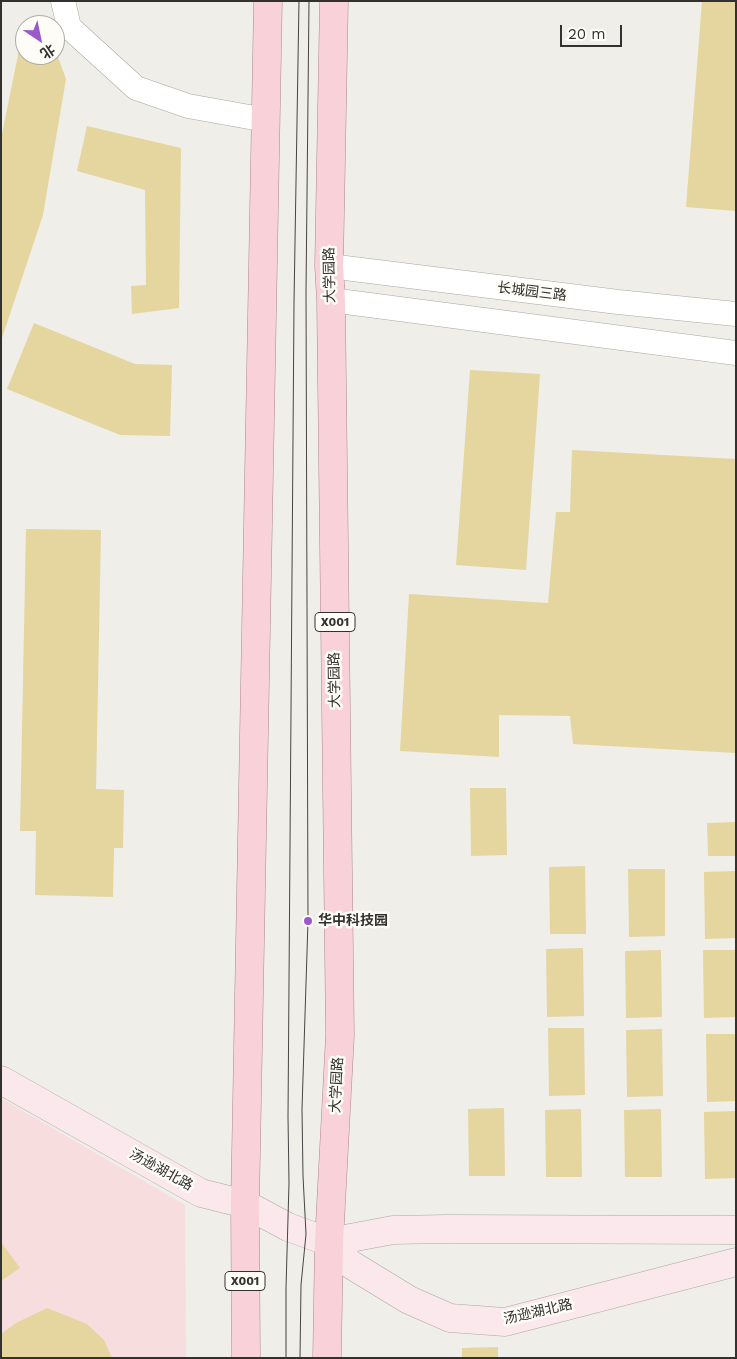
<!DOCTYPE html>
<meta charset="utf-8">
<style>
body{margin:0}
#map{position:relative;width:737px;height:1359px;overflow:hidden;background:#efeee9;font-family:"Work Sans","Noto Sans SC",sans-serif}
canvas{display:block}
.frame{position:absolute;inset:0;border:2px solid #32312f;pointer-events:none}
.north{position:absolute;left:15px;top:15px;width:50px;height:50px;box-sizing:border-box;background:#fdfcf7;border:1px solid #acaba7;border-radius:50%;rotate:146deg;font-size:14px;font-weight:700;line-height:20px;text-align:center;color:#32312f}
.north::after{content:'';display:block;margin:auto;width:18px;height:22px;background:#9b58cd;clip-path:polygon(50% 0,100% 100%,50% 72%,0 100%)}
.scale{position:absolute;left:560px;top:25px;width:62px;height:22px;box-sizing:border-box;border:2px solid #32312f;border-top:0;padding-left:6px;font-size:15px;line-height:18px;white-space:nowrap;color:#32312f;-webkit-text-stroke:4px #fdfcf7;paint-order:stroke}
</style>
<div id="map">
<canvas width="737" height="1359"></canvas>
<div class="frame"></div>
<div class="north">北</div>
<div class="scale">20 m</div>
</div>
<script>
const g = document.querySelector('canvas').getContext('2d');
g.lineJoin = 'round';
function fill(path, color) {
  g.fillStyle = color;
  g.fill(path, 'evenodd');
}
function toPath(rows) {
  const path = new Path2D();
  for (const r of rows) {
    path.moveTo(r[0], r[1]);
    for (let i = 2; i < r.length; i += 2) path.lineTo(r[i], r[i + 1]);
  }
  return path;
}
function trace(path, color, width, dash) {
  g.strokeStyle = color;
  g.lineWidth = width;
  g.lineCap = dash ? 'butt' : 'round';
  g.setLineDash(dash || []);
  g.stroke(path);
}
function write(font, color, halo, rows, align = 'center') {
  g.font = font + ' "Work Sans","Noto Sans SC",sans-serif';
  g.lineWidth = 5;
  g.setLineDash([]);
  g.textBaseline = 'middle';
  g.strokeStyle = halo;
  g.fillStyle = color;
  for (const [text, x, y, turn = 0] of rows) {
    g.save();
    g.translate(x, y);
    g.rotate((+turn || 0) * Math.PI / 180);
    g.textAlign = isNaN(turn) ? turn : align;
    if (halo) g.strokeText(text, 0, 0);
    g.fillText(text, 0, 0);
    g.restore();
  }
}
fill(toPath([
 [1,1098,185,1205,186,1358,1,1358]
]), '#f8ddde');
fill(toPath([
 [702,1,736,1,736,211,686,207],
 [20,45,25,46,25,55,54,55,58,57,66,79,43,215,2,338,1,139],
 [87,126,181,148,179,308,132,314,131,286,146,285,145,190,77,171],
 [34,323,135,364,172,365,170,436,120,435,7,389],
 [470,370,540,374,526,570,456,565],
 [572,450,736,459,736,753,573,744,570,716,499,715,499,757,400,751,409,594,548,603,556,512,570,512],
 [26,529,101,530,96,789,124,790,123,848,114,848,113,897,35,895,36,831,20,831],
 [470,788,506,788,507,855,471,856],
 [736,822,736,856,708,856,707,823],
 [585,866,586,934,550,934,549,867],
 [628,869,665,869,665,936,629,937],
 [736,871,736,938,705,939,704,872],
 [583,948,584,1016,547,1017,546,949],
 [661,950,662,1017,626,1018,625,951],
 [703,950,736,950,736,1017,704,1018],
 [548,1028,584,1028,585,1095,549,1096],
 [662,1029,663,1096,627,1097,626,1030],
 [706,1034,736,1034,736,1101,707,1102],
 [504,1108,505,1176,469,1176,468,1109],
 [581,1109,582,1177,546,1177,545,1110],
 [661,1109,662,1177,625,1177,624,1110],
 [736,1111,736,1178,705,1179,704,1112],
 [1,1242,20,1268,1,1281],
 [47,1308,87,1324,104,1340,112,1358,1,1358,1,1334,16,1323],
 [498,1347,498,1358,462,1358,462,1348]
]), '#e4d69e');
const minor = toPath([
 [63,1,69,27,136,88,188,106,266,120],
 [329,266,618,302,736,314],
 [331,300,736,353]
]);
const secondary = toPath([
 [1,1080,201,1193,245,1204,288,1227,329,1242,350,1264,409,1300,450,1318,505,1322,736,1262],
 [329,1242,393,1230,447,1229,736,1230]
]);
const primary = toPath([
 [246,1358,245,1204,268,1],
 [327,1358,329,1242,340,1035,331,300,329,266,334,1]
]);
trace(minor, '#a8a7a2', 25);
trace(secondary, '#a8a7a2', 29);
trace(primary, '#af858d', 29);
trace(minor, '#fff', 24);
trace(secondary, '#fbe8ec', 28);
trace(primary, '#f8d1d9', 28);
trace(toPath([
 [286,1358,286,1288,289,1183,288,1117,294,303,299,1],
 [300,1358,301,1285,306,1234,303,1176,302,1109,308,921,306,292,309,1]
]), '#464543', 1);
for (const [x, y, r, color] of [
 [308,921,5,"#9b58cd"]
]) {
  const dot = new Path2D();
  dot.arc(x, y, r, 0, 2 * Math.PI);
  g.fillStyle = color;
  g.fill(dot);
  trace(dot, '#fdfcf7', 2);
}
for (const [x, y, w] of [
 [335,622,40],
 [245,1281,40]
]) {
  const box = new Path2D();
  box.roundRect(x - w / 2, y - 9.5, w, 19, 4);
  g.fillStyle = '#fdfcf7';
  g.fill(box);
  trace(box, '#32312f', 1);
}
write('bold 12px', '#32312f', null, [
 ["X001",335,622],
 ["X001",245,1281]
]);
write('14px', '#32312f', '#fdfcf7', [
 ["大学园路",330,275,-91],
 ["长城园三路",532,292,7],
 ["大学园路",335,680,-91],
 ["大学园路",337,1085,-87],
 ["汤逊湖北路",161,1170,29],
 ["汤逊湖北路",538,1312,-13]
]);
write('bold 14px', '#32312f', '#fdfcf7', [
 ["华中科技园",318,921]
], 'left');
</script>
